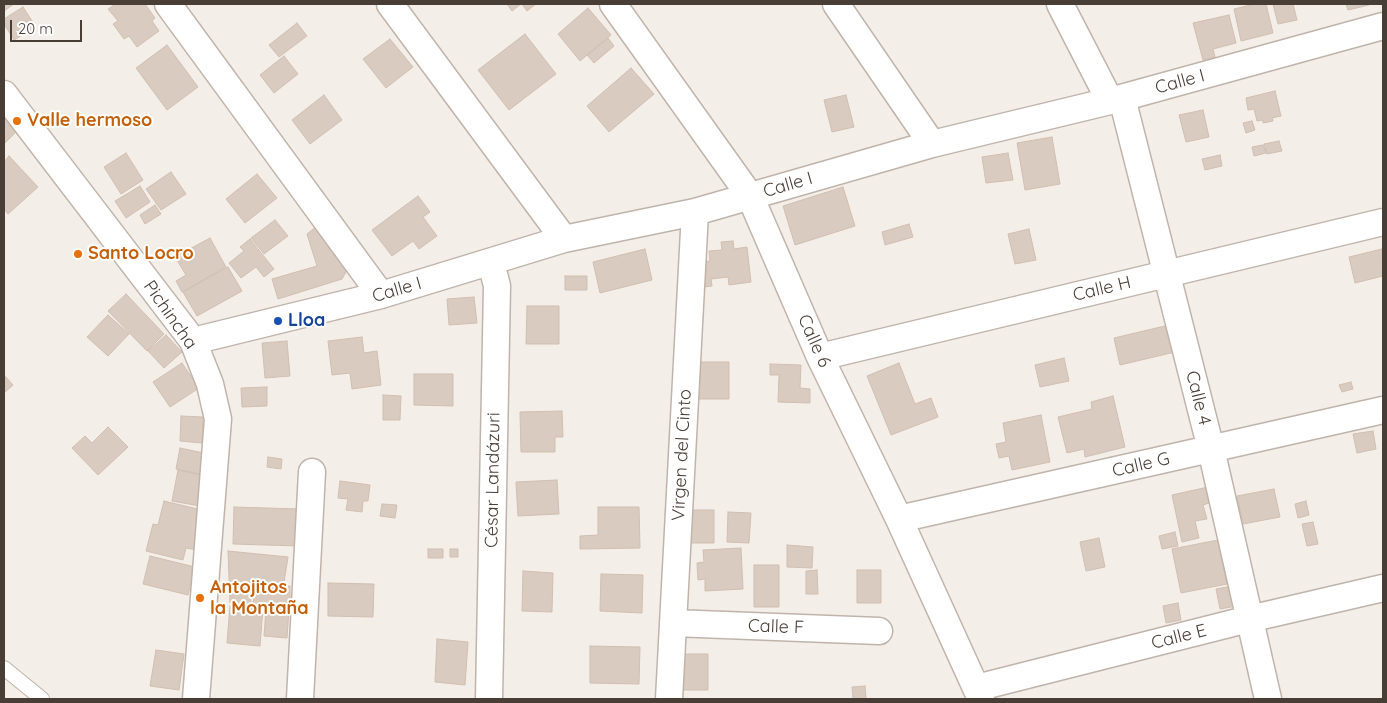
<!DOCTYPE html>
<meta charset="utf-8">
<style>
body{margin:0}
#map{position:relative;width:1387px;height:703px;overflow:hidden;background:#f4eee8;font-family:Quicksand,sans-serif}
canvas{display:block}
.frame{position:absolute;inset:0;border:5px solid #483e36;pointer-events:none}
.scale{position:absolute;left:10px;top:20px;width:72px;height:22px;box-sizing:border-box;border:2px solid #483e36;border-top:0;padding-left:6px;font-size:15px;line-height:18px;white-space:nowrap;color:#483e36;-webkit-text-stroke:4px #fff;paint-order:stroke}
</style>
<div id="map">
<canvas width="1387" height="703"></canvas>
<div class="frame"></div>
<div class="scale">20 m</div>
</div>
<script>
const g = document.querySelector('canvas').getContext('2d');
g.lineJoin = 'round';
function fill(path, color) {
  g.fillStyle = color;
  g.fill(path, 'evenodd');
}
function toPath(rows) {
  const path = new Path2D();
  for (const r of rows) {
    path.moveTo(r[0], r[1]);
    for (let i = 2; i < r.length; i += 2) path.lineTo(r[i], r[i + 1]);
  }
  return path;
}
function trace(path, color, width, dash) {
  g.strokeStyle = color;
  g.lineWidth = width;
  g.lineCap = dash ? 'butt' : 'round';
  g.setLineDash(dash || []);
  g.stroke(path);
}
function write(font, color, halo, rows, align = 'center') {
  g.font = font + ' Quicksand,sans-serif';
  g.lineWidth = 4;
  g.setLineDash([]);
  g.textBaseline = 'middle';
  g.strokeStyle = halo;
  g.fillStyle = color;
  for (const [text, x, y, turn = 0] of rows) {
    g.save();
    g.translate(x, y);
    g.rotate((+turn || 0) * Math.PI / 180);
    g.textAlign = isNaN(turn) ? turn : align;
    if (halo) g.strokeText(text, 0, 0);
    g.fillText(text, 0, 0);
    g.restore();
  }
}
const building = toPath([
 [4,4,14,4,4,11,4,4],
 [116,4,145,4,155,18,152,21,159,31,137,47,129,36,124,39,113,24,118,21,108,9,116,4],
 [507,4,521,4,512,11,507,4],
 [522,4,536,4,527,11,522,4],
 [1255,4,1266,4,1273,33,1241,41,1234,9,1255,4],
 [1273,4,1293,4,1297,20,1278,24,1273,4],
 [1346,4,1369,4,1369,5,1348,10,1346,4],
 [23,7,36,27,14,40,4,24,4,19,23,7],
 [588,8,611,35,580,61,558,34,588,8],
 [1229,15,1236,43,1213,49,1215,57,1203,60,1193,23,1229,15],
 [297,23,307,36,279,57,269,45,297,23],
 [525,34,556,74,509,110,478,70,525,34],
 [608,38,614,46,594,63,587,55,608,38],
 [390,39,413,67,386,88,363,59,390,39],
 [167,45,198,87,167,110,136,68,167,45],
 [284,56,298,74,274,93,260,75,284,56],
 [631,68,654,94,609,132,587,106,631,68],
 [1275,91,1281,116,1272,118,1273,121,1263,123,1263,120,1257,121,1254,109,1248,110,1246,98,1275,91],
 [324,95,342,120,310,144,292,120,324,95],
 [846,95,854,127,832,132,824,100,846,95],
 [1203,110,1209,137,1186,142,1179,115,1203,110],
 [4,117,17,131,4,144,4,117],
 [1252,121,1255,130,1246,133,1243,123,1252,121],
 [1052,137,1060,184,1025,190,1017,143,1052,137],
 [1279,141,1282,151,1267,154,1264,144,1279,141],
 [1263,145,1266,153,1254,156,1252,147,1263,145],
 [126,153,143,180,121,194,104,167,126,153],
 [1008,153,1013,180,986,183,982,157,1008,153],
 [1220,155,1222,166,1205,170,1202,159,1220,155],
 [9,156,38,187,8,214,4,209,4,162,9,156],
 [171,172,186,194,161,210,146,189,171,172],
 [257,174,277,198,245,223,226,199,257,174],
 [140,186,150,202,126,218,115,201,140,186],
 [843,187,855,226,795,245,783,206,843,187],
 [418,196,430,212,423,217,437,236,419,249,413,241,392,256,372,230,418,196],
 [155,205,161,214,145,224,140,215,155,205],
 [275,220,288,236,264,254,251,238,275,220],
 [909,224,913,237,885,245,882,232,909,224],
 [317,226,349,266,342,279,278,299,272,279,317,266,307,234,317,226],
 [1029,229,1036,260,1015,264,1008,234,1029,229],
 [210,238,226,267,182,292,176,281,186,275,175,257,210,238],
 [250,239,274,269,264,277,256,267,241,278,229,263,244,251,240,247,250,239],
 [733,241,734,249,747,247,751,282,729,285,728,277,711,279,712,286,697,288,694,263,710,261,709,251,722,250,721,242,733,241],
 [645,249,652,280,600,293,593,262,645,249],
 [1382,249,1383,276,1355,283,1349,257,1382,249],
 [228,267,242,291,197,316,183,292,228,267],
 [565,276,587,276,587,290,565,290,565,276],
 [126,294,164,334,147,351,108,311,126,294],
 [474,297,477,323,449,325,447,299,474,297],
 [527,306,559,306,559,344,526,344,527,306],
 [108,315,129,334,108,356,87,337,108,315],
 [1169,325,1175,352,1120,365,1114,338,1169,325],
 [166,335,182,352,164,368,148,351,166,335],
 [362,337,364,353,377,351,381,385,352,389,350,373,332,375,328,341,362,337],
 [287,341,290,376,265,378,262,343,287,341],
 [1064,358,1069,381,1040,387,1035,365,1064,358],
 [696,362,729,362,729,399,696,399,696,362],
 [182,363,199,388,170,407,153,382,182,363],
 [899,363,915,404,931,398,938,417,891,435,867,376,899,363],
 [770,364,801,365,800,388,810,389,810,403,778,402,779,375,770,375,770,364],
 [414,374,453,374,453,406,414,405,414,374],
 [4,375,13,385,4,393,4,375],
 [1351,382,1353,389,1342,392,1339,385,1351,382],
 [267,387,267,406,242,407,241,388,267,387],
 [383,395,401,396,400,420,383,420,383,395],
 [1113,396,1125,447,1085,457,1084,449,1067,453,1058,417,1092,409,1091,402,1113,396],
 [562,411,563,437,555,437,555,452,521,452,520,412,562,411],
 [1041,415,1050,462,1012,470,1009,456,999,458,996,444,1006,442,1003,423,1041,415],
 [181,416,203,417,202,443,180,441,181,416],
 [108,427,128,447,98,475,72,448,85,436,92,443,108,427],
 [1373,431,1376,449,1357,453,1353,434,1373,431],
 [180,448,208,454,204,475,176,469,180,448],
 [268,457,282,459,281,469,267,467,268,457],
 [178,470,206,476,200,506,172,501,178,470],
 [557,480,559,514,518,516,516,482,557,480],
 [340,481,370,485,368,501,363,501,362,512,346,510,348,499,338,498,340,481],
 [1208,487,1212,502,1203,505,1207,519,1195,521,1199,538,1182,542,1172,495,1208,487],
 [1274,489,1280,517,1243,524,1237,496,1274,489],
 [164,501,206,511,197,550,186,548,183,560,146,551,153,524,158,525,164,501],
 [1306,501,1309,515,1298,518,1295,504,1306,501],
 [382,504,397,505,395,518,380,516,382,504],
 [234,507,299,509,298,546,233,544,234,507],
 [598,507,639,507,640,548,580,549,580,536,598,535,598,507],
 [688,510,714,510,714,543,687,543,688,510],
 [728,512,751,513,749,543,727,542,728,512],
 [1313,522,1318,544,1307,546,1302,524,1313,522],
 [1175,532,1178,546,1162,549,1159,536,1175,532],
 [1099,538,1105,567,1086,571,1080,542,1099,538],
 [1218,540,1227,584,1181,593,1172,549,1218,540],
 [787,545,813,547,812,568,787,567,787,545],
 [741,548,743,589,705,591,705,579,698,580,697,563,704,562,703,550,741,548],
 [428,549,443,549,443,558,428,558,428,549],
 [450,549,458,549,458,557,450,557,450,549],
 [228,551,288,557,284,582,250,585,251,605,230,603,228,551],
 [150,556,195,567,188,595,143,584,150,556],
 [754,565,779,565,779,607,754,607,754,565],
 [817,570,818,594,806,594,806,571,817,570],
 [857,570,881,570,881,603,857,603,857,570],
 [523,571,553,573,552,612,522,611,523,571],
 [601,574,643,575,642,613,600,611,601,574],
 [328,583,374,584,373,617,328,616,328,583],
 [256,584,290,586,290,608,253,604,256,584],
 [1232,586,1237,606,1220,609,1216,589,1232,586],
 [1178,603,1181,620,1166,623,1163,606,1178,603],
 [230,606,263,608,260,646,227,643,230,606],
 [266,609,289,610,287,638,264,636,266,609],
 [437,639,468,642,465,685,435,682,437,639],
 [590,646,640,647,639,684,590,683,590,646],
 [156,650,184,654,179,690,150,686,156,650],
 [684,654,708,654,708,690,676,690,676,674,684,674,684,654],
 [865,686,866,699,853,699,852,687,865,686]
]);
fill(building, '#d9cbc0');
trace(building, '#d1beb0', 1);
const service = toPath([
 [4,668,42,699]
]);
const minor = toPath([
 [168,4,381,295],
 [390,4,564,239],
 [613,4,750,196,820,357,899,519,981,699],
 [836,4,932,144],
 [1060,4,1110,101],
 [4,94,193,341,210,384,218,419,196,699],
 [1122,98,1211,449,1268,699],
 [193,341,381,295,564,239,695,212,932,144,1110,101,1383,26],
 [820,357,1383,222],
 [899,519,1383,410],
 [673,623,879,631],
 [976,688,1249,619,1383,588],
 [300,699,312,472],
 [489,699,497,286,491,262],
 [669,699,695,212]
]);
trace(service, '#c0b4aa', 16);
trace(minor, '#c0b4aa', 29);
trace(service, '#fff', 14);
trace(minor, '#fff', 26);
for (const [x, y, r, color] of [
 [17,121,5,"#e8710a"],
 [78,254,5,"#e8710a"],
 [278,321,5,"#1a4fb4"],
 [200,598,5,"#e8710a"]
]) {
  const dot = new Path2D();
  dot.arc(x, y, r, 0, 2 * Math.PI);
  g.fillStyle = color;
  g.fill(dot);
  trace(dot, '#fff', 2);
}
write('18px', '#483e36', '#fff', [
 ["Calle I",1180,82,-15],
 ["Calle I",788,185,-16],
 ["Calle H",1102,289,-13],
 ["Calle I",397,290,-16],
 ["Pichincha",170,315,55],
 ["Calle 6",814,341,66],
 ["Calle 4",1198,398,76],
 ["Virgen del Cinto",682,455,-87],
 ["Calle G",1141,465,-13],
 ["César Landázuri",493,480,-89],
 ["Calle F",776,627,2],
 ["Calle E",1179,637,-14]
]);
write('bold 18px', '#c56008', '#fff', [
 ["Valle hermoso",27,121],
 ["Santo Locro",88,254],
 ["Antojitos",210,588],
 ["la Montaña",210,609]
], 'left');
write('bold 18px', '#164399', '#fff', [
 ["Lloa",288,321]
], 'left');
</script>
